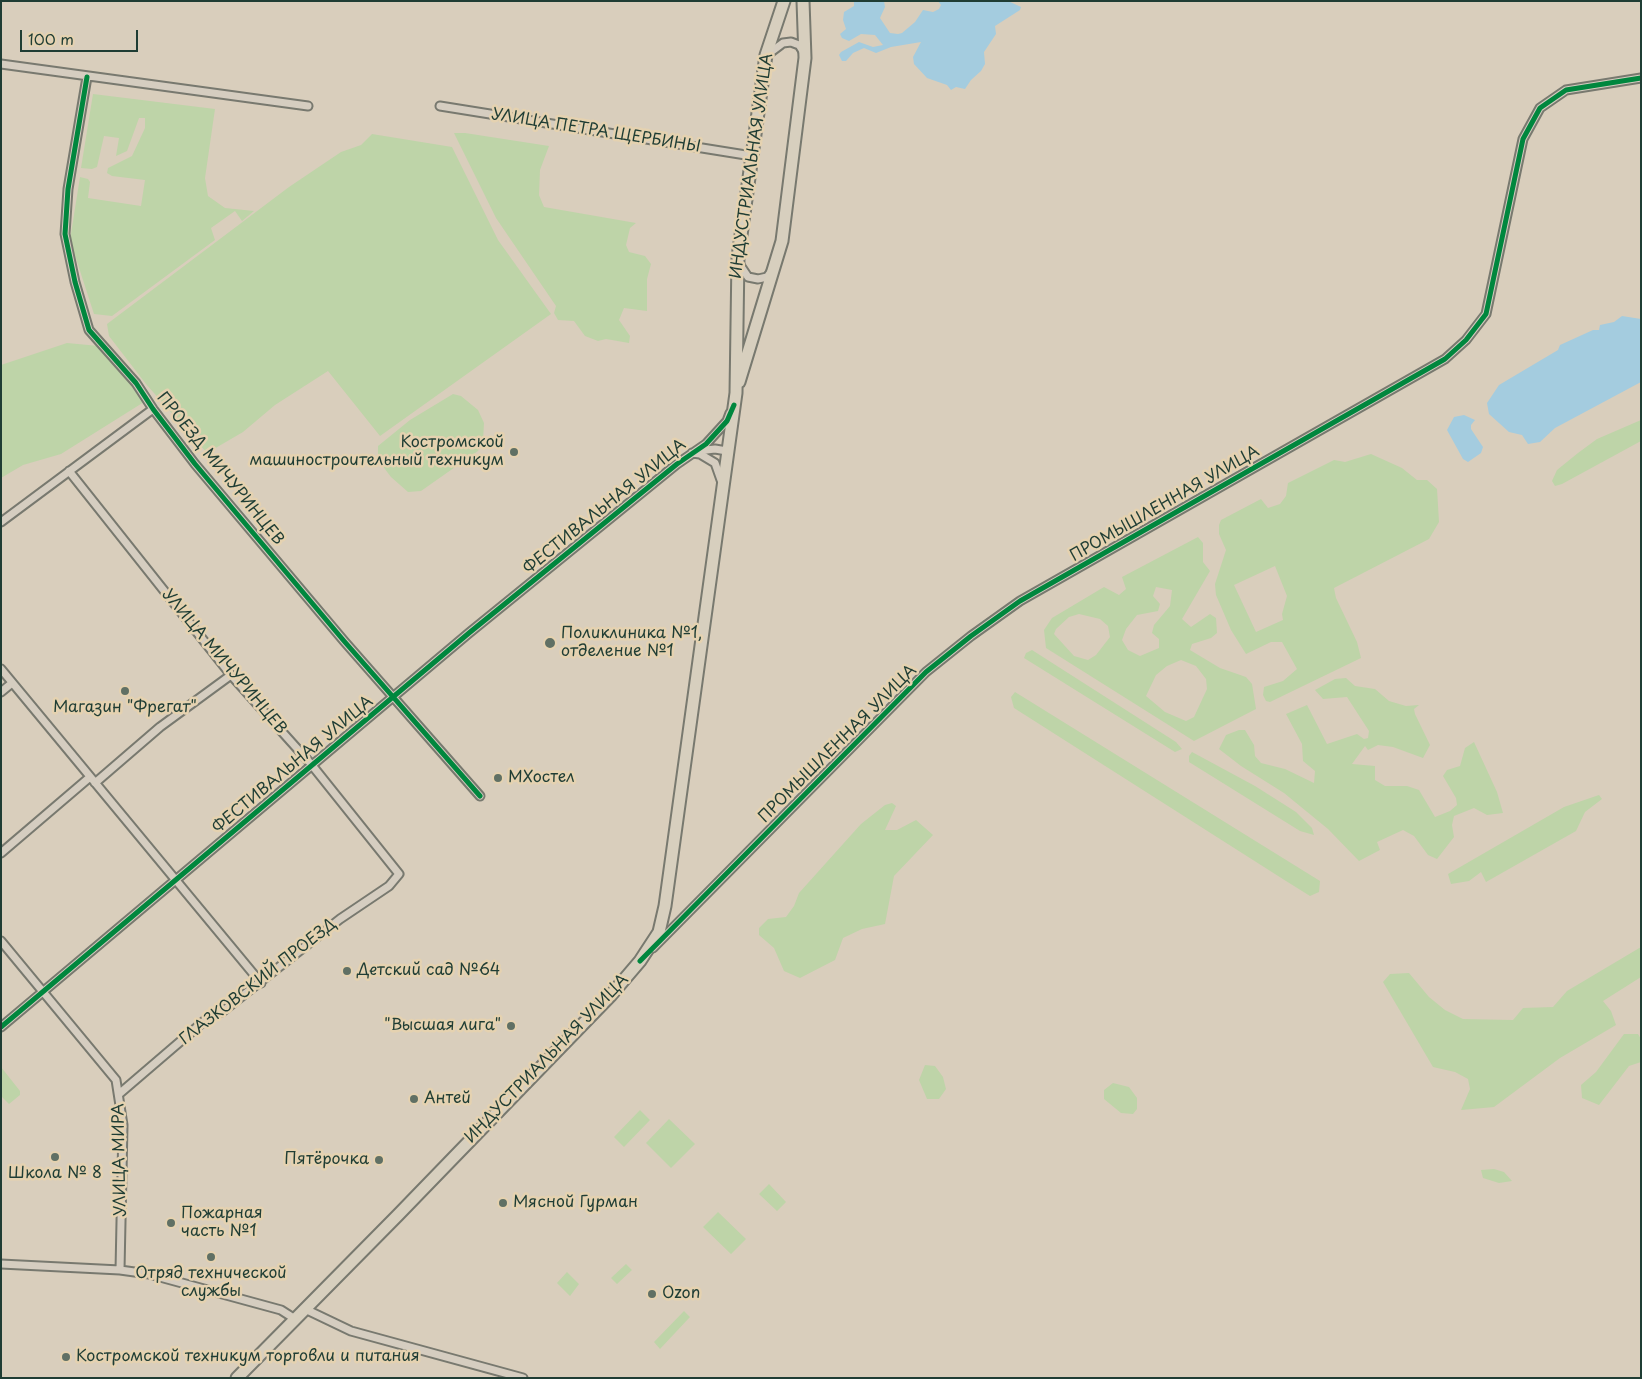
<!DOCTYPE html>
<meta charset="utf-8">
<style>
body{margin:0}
#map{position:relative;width:1642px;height:1379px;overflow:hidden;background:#d9cebc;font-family:"Playpen Sans",sans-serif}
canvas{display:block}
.frame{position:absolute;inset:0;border:2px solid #1f3d34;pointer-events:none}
.scale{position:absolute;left:20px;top:30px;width:118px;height:22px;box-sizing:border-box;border:2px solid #1f3d34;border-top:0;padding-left:6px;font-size:15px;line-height:18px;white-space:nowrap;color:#1f3d34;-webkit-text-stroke:4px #e5d2b0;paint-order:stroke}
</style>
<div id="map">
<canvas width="1642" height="1379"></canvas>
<div class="frame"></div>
<div class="scale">100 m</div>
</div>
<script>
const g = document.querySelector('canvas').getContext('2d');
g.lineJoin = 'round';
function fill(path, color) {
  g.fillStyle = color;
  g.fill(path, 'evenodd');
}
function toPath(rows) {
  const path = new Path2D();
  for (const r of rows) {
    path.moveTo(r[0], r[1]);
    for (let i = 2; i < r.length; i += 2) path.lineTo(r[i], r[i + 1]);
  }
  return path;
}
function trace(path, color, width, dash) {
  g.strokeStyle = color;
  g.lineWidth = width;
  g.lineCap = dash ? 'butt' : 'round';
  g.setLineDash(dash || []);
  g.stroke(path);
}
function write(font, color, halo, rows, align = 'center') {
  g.font = font + ' "Playpen Sans",sans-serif';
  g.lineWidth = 5;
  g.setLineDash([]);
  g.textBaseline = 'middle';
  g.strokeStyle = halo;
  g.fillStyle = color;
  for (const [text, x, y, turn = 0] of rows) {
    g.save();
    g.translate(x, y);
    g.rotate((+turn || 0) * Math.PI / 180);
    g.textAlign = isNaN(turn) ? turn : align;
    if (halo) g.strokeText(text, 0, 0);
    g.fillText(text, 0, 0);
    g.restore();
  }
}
fill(toPath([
 [93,94,215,109,205,178,208,196,225,208,254,211,242,221,235,211,211,228,215,240,112,316,94,314,70,240,80,177,88,179,90,182,88,198,141,206,145,180,112,176,107,173,108,168,132,156,145,128,145,118,139,118,127,151,116,156,119,138,104,136,97,167,92,169,81,168],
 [454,133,465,133,549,146,540,170,539,195,544,207,636,223,630,228,626,245,629,252,645,256,651,264,647,279,647,311,624,308,619,320,630,336,629,343,606,339,598,341,585,336,574,321,558,320,554,313,556,306,496,218],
 [372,134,452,147,498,240,551,314,380,436,328,371,275,405,243,432,207,453,146,384,109,336,107,324,289,187,341,152,361,145],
 [67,343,99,346,140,392,144,402,61,454,23,465,1,478,1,365],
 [453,394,461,396,478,410,484,423,483,441,478,451,421,491,408,492,391,477,378,460,378,446,410,420],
 [1641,420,1641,441,1562,484,1555,486,1552,481,1557,470,1578,453,1597,439],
 [1371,454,1402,468,1417,480,1427,480,1437,489,1439,522,1429,539,1334,588,1336,598,1357,642,1361,658,1270,702,1266,701,1263,695,1264,687,1283,681,1297,669,1282,642,1271,642,1246,654,1231,630,1216,595,1215,584,1226,550,1219,534,1219,525,1221,520,1261,499,1268,508,1280,504,1286,496,1288,483,1334,460,1345,462],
 [1275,566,1287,596,1282,614,1283,620,1256,632,1234,585],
 [1198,537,1203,543,1203,562,1210,571,1182,619,1191,627,1210,614,1216,618,1217,633,1211,638,1192,644,1190,650,1220,668,1246,677,1252,684,1256,709,1194,741,1046,648,1044,630,1052,618,1104,587,1119,595,1126,589,1122,577],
 [1156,587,1172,590,1170,606,1154,625,1152,633,1159,639,1159,648,1140,656,1128,650,1122,640,1126,629,1137,615,1158,611,1160,604,1153,596],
 [1079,614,1100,619,1108,626,1110,637,1096,655,1088,660,1074,656,1054,634,1056,629,1069,617],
 [1181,660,1196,666,1206,679,1207,689,1194,717,1186,721,1165,712,1146,696,1156,675,1167,666],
 [1032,650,1176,742,1182,749,1175,752,1024,658,1026,653],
 [1346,678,1355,686,1375,689,1389,701,1406,706,1419,705,1414,709,1415,714,1430,745,1423,758,1393,747,1378,745,1368,750,1365,746,1352,764,1375,766,1375,780,1385,786,1407,786,1419,790,1435,817,1450,811,1457,805,1456,798,1443,776,1447,770,1460,766,1465,748,1474,742,1497,792,1503,813,1487,815,1474,808,1454,816,1452,825,1454,837,1437,859,1428,855,1414,836,1403,830,1377,842,1380,850,1359,861,1328,829,1284,793,1241,766,1219,749,1226,735,1239,730,1245,730,1254,745,1255,756,1261,763,1285,769,1314,783,1315,771,1303,761,1302,744,1286,714,1307,705,1327,744,1357,734,1364,739,1368,738,1369,731,1347,697,1323,699,1315,690,1335,679],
 [1015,692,1320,881,1319,892,1310,896,1286,881,1014,708,1011,697],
 [1192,752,1255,786,1296,812,1312,828,1314,835,1300,831,1189,762,1189,756],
 [1599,795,1602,799,1585,812,1576,831,1486,882,1481,872,1469,881,1451,884,1448,874,1564,807],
 [892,803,896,806,885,830,897,830,916,820,933,835,894,876,885,924,862,929,843,938,835,960,800,978,784,971,774,948,759,935,759,928,768,919,786,917,794,906,799,893,861,824,885,805],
 [1641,947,1641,977,1603,1001,1611,1011,1616,1025,1560,1058,1494,1107,1461,1110,1470,1089,1468,1079,1455,1072,1433,1067,1383,982,1390,974,1409,973,1429,997,1445,1010,1463,1019,1513,1020,1523,1008,1553,1007,1567,991],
 [1624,1034,1638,1034,1641,1039,1641,1062,1629,1066,1599,1105,1582,1098,1581,1085,1596,1072],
 [925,1065,935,1066,943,1077,946,1089,939,1099,927,1099,919,1080],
 [1,1067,20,1091,20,1095,9,1104,1,1096],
 [1113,1083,1129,1087,1137,1098,1137,1109,1133,1114,1121,1113,1104,1099,1104,1090],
 [640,1110,650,1120,624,1147,614,1137],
 [669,1119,695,1144,671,1168,646,1143],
 [1494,1169,1504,1172,1512,1181,1499,1183,1483,1178,1481,1170],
 [769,1184,786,1202,777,1211,759,1194],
 [718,1212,746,1239,731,1254,703,1227],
 [626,1264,632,1270,617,1284,611,1278],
 [567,1272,579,1284,570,1296,557,1283],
 [684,1311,690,1317,660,1349,654,1342]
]), '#bed4a8');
fill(toPath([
 [854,1,884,1,885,7,880,18,890,33,898,34,902,33,915,22,923,10,933,12,939,9,941,5,938,1,1008,1,1021,7,1020,10,995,26,996,34,984,52,985,64,981,71,971,80,965,89,956,87,951,90,947,85,927,78,914,64,913,57,921,42,891,47,876,53,864,48,853,53,846,61,842,61,839,55,841,52,859,42,873,47,883,45,875,35,861,34,849,41,842,38,840,34,846,29,843,20,844,12,854,6],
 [1622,316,1641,319,1641,382,1555,428,1540,442,1528,444,1522,435,1509,432,1489,414,1487,403,1499,385,1558,350,1560,345,1593,330,1599,330,1600,325,1614,322],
 [1464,415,1475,420,1471,425,1471,429,1483,447,1481,453,1468,462,1463,459,1447,430,1454,417]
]), '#a4ccdf');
const minor = toPath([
 [767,55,783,43,791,42,799,45,804,53],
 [1,64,308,106],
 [87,77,68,189,65,234,75,282,89,330,136,383,153,409,195,464,344,641,480,796],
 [440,106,752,156],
 [740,265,748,277,758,279,767,277,770,273],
 [698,451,715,449,727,451],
 [692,453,700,454,715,463,721,480],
 [69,471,231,675,311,764,399,874,389,886,340,919,222,1012,210,1016,119,1094],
 [1,522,153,409],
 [1,669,261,983],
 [1,692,12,683],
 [95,783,160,727,231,675],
 [1,853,90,777],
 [1,941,116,1080,123,1125,120,1270],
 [653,948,926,672,971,636,1020,601,1445,359,1466,340,1486,314,1523,139,1540,108,1566,90,1641,78],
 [1,1027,469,633,677,464,706,444,727,421,730,413],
 [1,1264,120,1270,149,1274,281,1310,295,1319],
 [305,1309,351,1331,523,1378]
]);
const trunk = toPath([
 [739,382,782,241,805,58,803,1],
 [237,1378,398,1215,611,995,640,961,659,932,665,906,736,393,738,257,766,55,784,1]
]);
trace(minor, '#78796f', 11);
trace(trunk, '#78796f', 15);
trace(minor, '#d5cdc0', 7);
trace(trunk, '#d7cfbe', 11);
trace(toPath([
 [87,77,68,189,65,234,75,282,89,330,136,383,153,409,195,464,344,641,480,796],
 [640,961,926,672,971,636,1020,601,1445,359,1466,340,1486,314,1523,139,1540,108,1566,90,1641,78],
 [1,1027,469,633,677,464,706,444,727,421,734,405]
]), '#00873e', 5);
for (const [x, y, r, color] of [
 [514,452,5,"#607064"],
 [550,643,6,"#607064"],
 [125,691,5,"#607064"],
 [498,778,5,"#607064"],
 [347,971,5,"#607064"],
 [511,1026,5,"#607064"],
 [414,1099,5,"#607064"],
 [55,1157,5,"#607064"],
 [379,1160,5,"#607064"],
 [503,1203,5,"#607064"],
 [171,1223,5,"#607064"],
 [211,1257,5,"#607064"],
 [652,1294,5,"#607064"],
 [66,1357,5,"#607064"]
]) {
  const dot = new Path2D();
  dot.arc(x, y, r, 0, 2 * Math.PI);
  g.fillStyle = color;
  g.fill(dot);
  trace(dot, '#e5d2b0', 2);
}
write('16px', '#1f3d34', '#e5d2b0', [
 ["УЛИЦА ПЕТРА ЩЕРБИНЫ",596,131,9],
 ["ИНДУСТРИАЛЬНАЯ УЛИЦА",752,166,-82],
 ["ПРОЕЗД МИЧУРИНЦЕВ",220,469,51],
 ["ПРОМЫШЛЕННАЯ УЛИЦА",1165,504,-30],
 ["ФЕСТИВАЛЬНАЯ УЛИЦА",605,507,-39],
 ["УЛИЦА МИЧУРИНЦЕВ",224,662,50],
 ["ПРОМЫШЛЕННАЯ УЛИЦА",838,744,-45],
 ["ФЕСТИВАЛЬНАЯ УЛИЦА",293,765,-40],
 ["ГЛАЗКОВСКИЙ ПРОЕЗД",258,982,-38],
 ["ИНДУСТРИАЛЬНАЯ УЛИЦА",547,1059,-46],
 ["УЛИЦА МИРА",120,1160,-91]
]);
write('16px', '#1f3d34', '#e5d2b0', [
 ["Костромской",504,443,"right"],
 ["машиностроительный техникум",504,461,"right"],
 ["Поликлиника №1,",561,634],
 ["отделение №1",561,652],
 ["Магазин \"Фрегат\"",125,708,"center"],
 ["МХостел",508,778],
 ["Детский сад №64",357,971],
 ["\"Высшая лига\"",501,1026,"right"],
 ["Антей",424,1099],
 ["Пятёрочка",369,1160,"right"],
 ["Школа № 8",55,1174,"center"],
 ["Мясной Гурман",513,1203],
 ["Пожарная",181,1214],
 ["часть №1",181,1232],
 ["Отряд технической",211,1274,"center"],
 ["службы",211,1292,"center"],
 ["Ozon",662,1294],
 ["Костромской техникум торговли и питания",76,1357]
], 'left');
</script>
